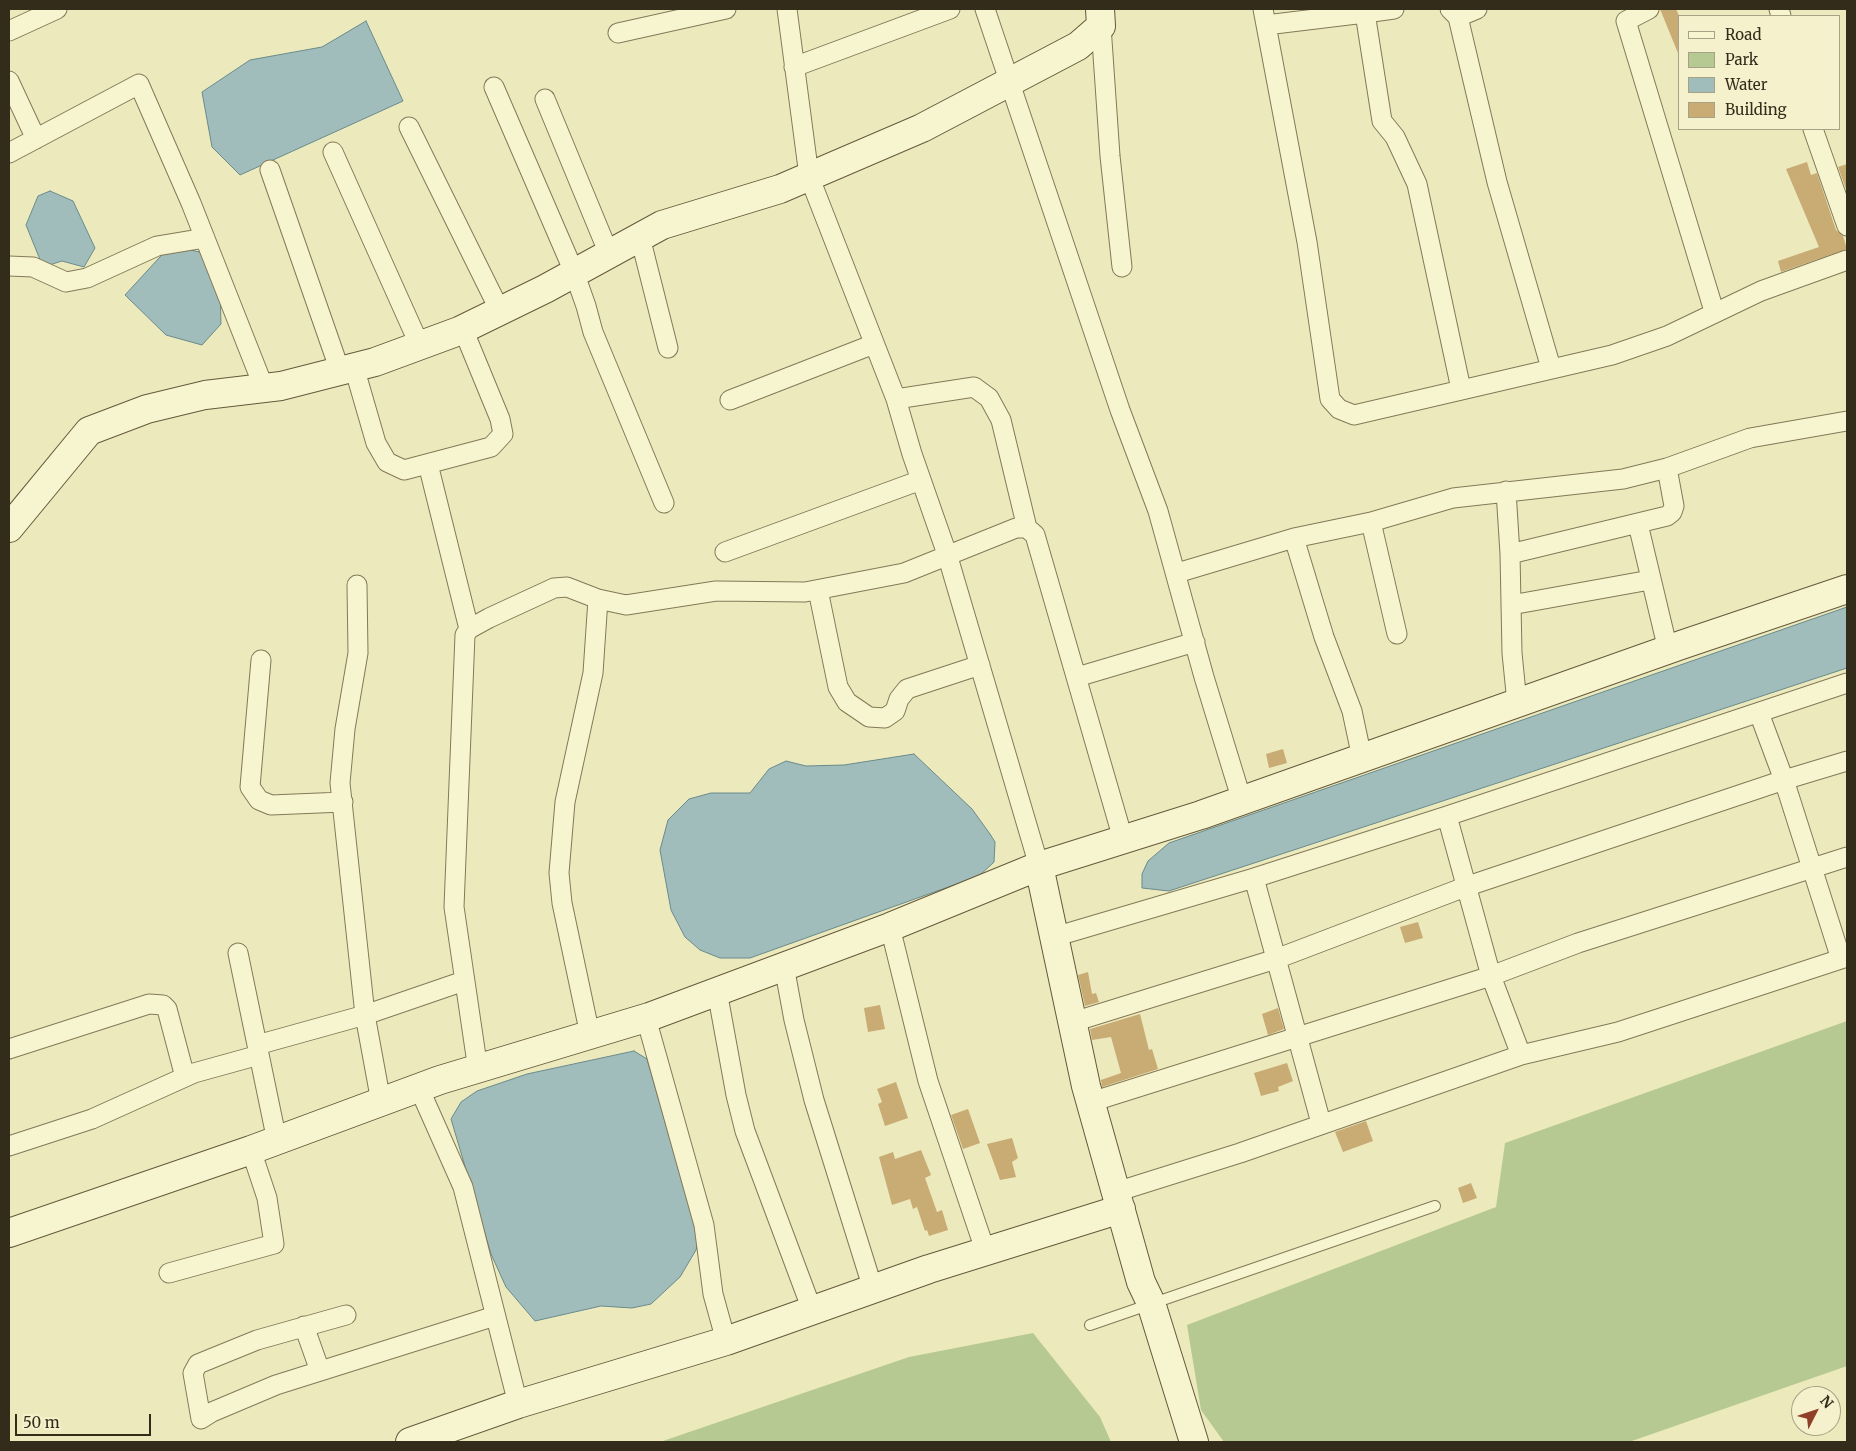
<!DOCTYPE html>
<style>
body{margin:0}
#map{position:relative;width:1856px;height:1451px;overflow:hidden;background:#ece9bd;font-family:Merriweather,serif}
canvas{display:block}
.frame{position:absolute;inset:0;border:10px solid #332c1b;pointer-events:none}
.legend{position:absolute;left:1678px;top:15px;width:162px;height:115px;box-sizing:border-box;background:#f4f1cc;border:1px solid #a7a285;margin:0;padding:6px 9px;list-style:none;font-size:15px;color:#332c1b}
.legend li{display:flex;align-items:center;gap:10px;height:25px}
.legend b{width:25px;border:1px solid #a7a285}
.north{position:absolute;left:1791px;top:1386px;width:50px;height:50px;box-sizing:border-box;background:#f4f1cc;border:1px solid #a7a285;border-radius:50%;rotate:49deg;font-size:14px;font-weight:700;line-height:20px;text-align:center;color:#332c1b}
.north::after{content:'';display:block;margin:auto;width:18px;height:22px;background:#904029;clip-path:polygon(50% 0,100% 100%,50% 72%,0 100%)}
.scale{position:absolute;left:15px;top:1414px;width:136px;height:22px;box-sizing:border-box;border:2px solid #332c1b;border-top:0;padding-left:6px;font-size:15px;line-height:18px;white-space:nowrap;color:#332c1b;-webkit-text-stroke:4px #f4f1cc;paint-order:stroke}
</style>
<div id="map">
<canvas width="1856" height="1451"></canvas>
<div class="frame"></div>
<ul class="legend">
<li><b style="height:6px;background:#f7f5d0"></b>Road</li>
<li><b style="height:14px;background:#b6c992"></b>Park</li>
<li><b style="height:14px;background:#a1bdbb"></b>Water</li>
<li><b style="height:14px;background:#c9ab74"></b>Building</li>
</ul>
<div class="north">N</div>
<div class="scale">50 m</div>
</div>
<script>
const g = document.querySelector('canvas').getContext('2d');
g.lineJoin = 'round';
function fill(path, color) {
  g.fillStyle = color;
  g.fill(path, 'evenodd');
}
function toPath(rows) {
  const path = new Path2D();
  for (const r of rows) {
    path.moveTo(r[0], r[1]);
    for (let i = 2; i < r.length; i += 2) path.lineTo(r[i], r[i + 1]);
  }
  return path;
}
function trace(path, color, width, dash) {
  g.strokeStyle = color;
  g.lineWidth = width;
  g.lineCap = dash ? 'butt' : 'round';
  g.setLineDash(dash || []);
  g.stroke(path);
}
fill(toPath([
 [1847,1021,1847,1366,1629,1442,1224,1442,1201,1410,1187,1325,1496,1207,1505,1143],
 [1033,1333,1100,1417,1111,1442,660,1442,909,1357]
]), '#b6c992');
const water = toPath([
 [366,21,403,101,240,175,212,147,202,92,250,60,322,47,366,21],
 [50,191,73,201,95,248,84,267,62,261,43,267,26,225,38,196,50,191],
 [170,246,205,253,220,288,221,324,202,345,166,335,125,295,170,246],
 [1847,607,1847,668,1169,891,1142,888,1142,874,1148,861,1169,843,1847,607],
 [914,754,972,809,990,834,995,842,994,862,979,876,750,958,720,958,700,950,685,937,671,910,660,850,668,820,689,799,711,793,750,793,769,769,786,761,806,766,844,765,914,754],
 [634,1051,647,1059,699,1240,696,1250,680,1277,651,1304,632,1308,601,1306,535,1321,506,1287,491,1254,451,1119,461,1102,477,1091,527,1074,634,1051]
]);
fill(water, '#a1bdbb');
trace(water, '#698a8a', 1);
fill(toPath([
 [1660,9,1676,9,1680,18,1680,58],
 [1807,162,1811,175,1817,173,1836,230,1843,236,1847,249,1781,272,1778,261,1819,247,1786,169],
 [1847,164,1847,188,1846,189,1838,167],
 [1283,749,1287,763,1269,768,1266,754],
 [1418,922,1423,938,1405,943,1400,927],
 [1088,972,1092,994,1096,993,1099,1002,1085,1006,1078,975],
 [880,1005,885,1029,868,1032,864,1008],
 [1278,1008,1284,1029,1268,1035,1262,1014],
 [1140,1014,1149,1050,1152,1049,1158,1069,1102,1087,1101,1080,1121,1073,1111,1037,1092,1040,1090,1029],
 [1287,1063,1293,1081,1278,1087,1279,1091,1261,1096,1254,1073],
 [896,1082,908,1118,885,1126,878,1104,882,1102,877,1089],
 [968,1109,980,1143,963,1149,951,1115],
 [1366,1121,1373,1141,1343,1152,1335,1132],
 [1012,1138,1018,1158,1012,1162,1016,1177,1000,1180,987,1144],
 [921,1150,931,1175,925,1178,937,1212,942,1210,948,1230,929,1236,927,1230,925,1231,917,1207,913,1209,910,1199,892,1205,879,1157,893,1152,895,1159],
 [1471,1183,1477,1198,1463,1203,1458,1188]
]), '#c9ab74');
const lane = toPath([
 [1090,1325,1435,1206]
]);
const street = toPath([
 [787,9,809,176,896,399,912,454,947,554,1039,866],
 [985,9,1120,410,1158,511,1204,677,1242,801],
 [1263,9,1307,242,1330,399,1339,409,1354,415,1612,355,1667,336,1761,291,1847,260],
 [1450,9,1458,17,1497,182,1551,368],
 [1649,9,1626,21,1714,311],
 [1779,9,1781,16],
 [1365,13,1394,9],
 [1458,17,1477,9],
 [1266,25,1365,13,1382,121,1395,137,1417,184,1461,389],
 [1101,26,1110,156,1122,267],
 [9,31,57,9],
 [618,33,726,9],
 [794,67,950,9],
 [9,81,36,139],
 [494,87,574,272,586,306,593,332,664,503],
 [545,99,609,254],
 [409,127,500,311],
 [1813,129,1847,226],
 [333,152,420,346],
 [9,153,139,84,191,203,264,388],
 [270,170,340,371],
 [640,237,668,348],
 [9,266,33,267,66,282,87,278,157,246,205,238],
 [354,367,376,443,387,462,404,470,491,447,503,434,500,419,463,329],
 [896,399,974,387,989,398,1001,420,1027,528],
 [730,400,874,344],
 [428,464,469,629],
 [1506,491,1510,554,1512,653,1517,703],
 [1371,522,1397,634],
 [1638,524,1668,650],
 [1294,538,1324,637,1352,711,1362,758],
 [725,552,921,480],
 [1510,554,1667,516,1672,512,1674,506,1667,468],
 [1177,573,1294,538,1371,522,1453,498,1623,479,1667,468,1750,438,1847,421],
 [357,585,358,653,345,729,340,783,365,1015,381,1102],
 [818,590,838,687,847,702,869,717,885,718,895,711,899,699,907,689,980,665],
 [1511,605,1650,580],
 [261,660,250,787,259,800,271,805,343,802],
 [1077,677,1195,642],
 [1759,713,1784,780,1841,959],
 [1447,816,1491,976,1521,1055],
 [1254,878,1321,1123],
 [890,927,928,1081,986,1253],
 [1054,937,1254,878,1447,816,1847,683],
 [238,953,277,1141],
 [784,966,794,1020,814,1100,873,1289],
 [717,991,736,1095,745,1131,812,1310],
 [646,1018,704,1225,713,1294,726,1341],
 [1073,1022,1276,959,1465,887,1784,780,1847,761],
 [590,1035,562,903,559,873,565,802,593,673,598,599],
 [257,1045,365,1015,464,981],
 [9,1049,149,1004,163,1005,167,1009,185,1077],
 [478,1070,454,907,465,635,469,629,489,618,554,588,567,587,598,599,626,605,716,591,805,592,904,573,1016,528,1027,528,1035,535,1123,839],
 [419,1088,463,1187,518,1404],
 [1091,1102,1491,976,1578,943,1847,857],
 [9,1146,92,1119,194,1073,259,1055],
 [1116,1192,1240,1153,1521,1055,1618,1032,1847,957],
 [169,1273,274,1244,267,1198,251,1150],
 [346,1315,257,1340,198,1364,193,1373,201,1419,212,1412,276,1385,495,1316],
 [304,1326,320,1371]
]);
const secondary = toPath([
 [9,528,89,431,147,409,205,395,281,386,375,362,459,331,545,289,662,225,780,189,922,128,1078,46,1101,26,1100,9],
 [1039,866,1201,815,1681,645,1847,589],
 [9,1233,251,1150,440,1080,649,1017,890,927,1039,866,1086,1086,1141,1282,1151,1303,1194,1442],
 [410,1442,518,1404,726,1341,929,1269,1121,1209]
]);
trace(lane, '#837957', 12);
trace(street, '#837957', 21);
trace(secondary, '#65593a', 30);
trace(lane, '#f7f5d0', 10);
trace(street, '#f7f5d0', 19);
trace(secondary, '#f7f5d0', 28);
</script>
